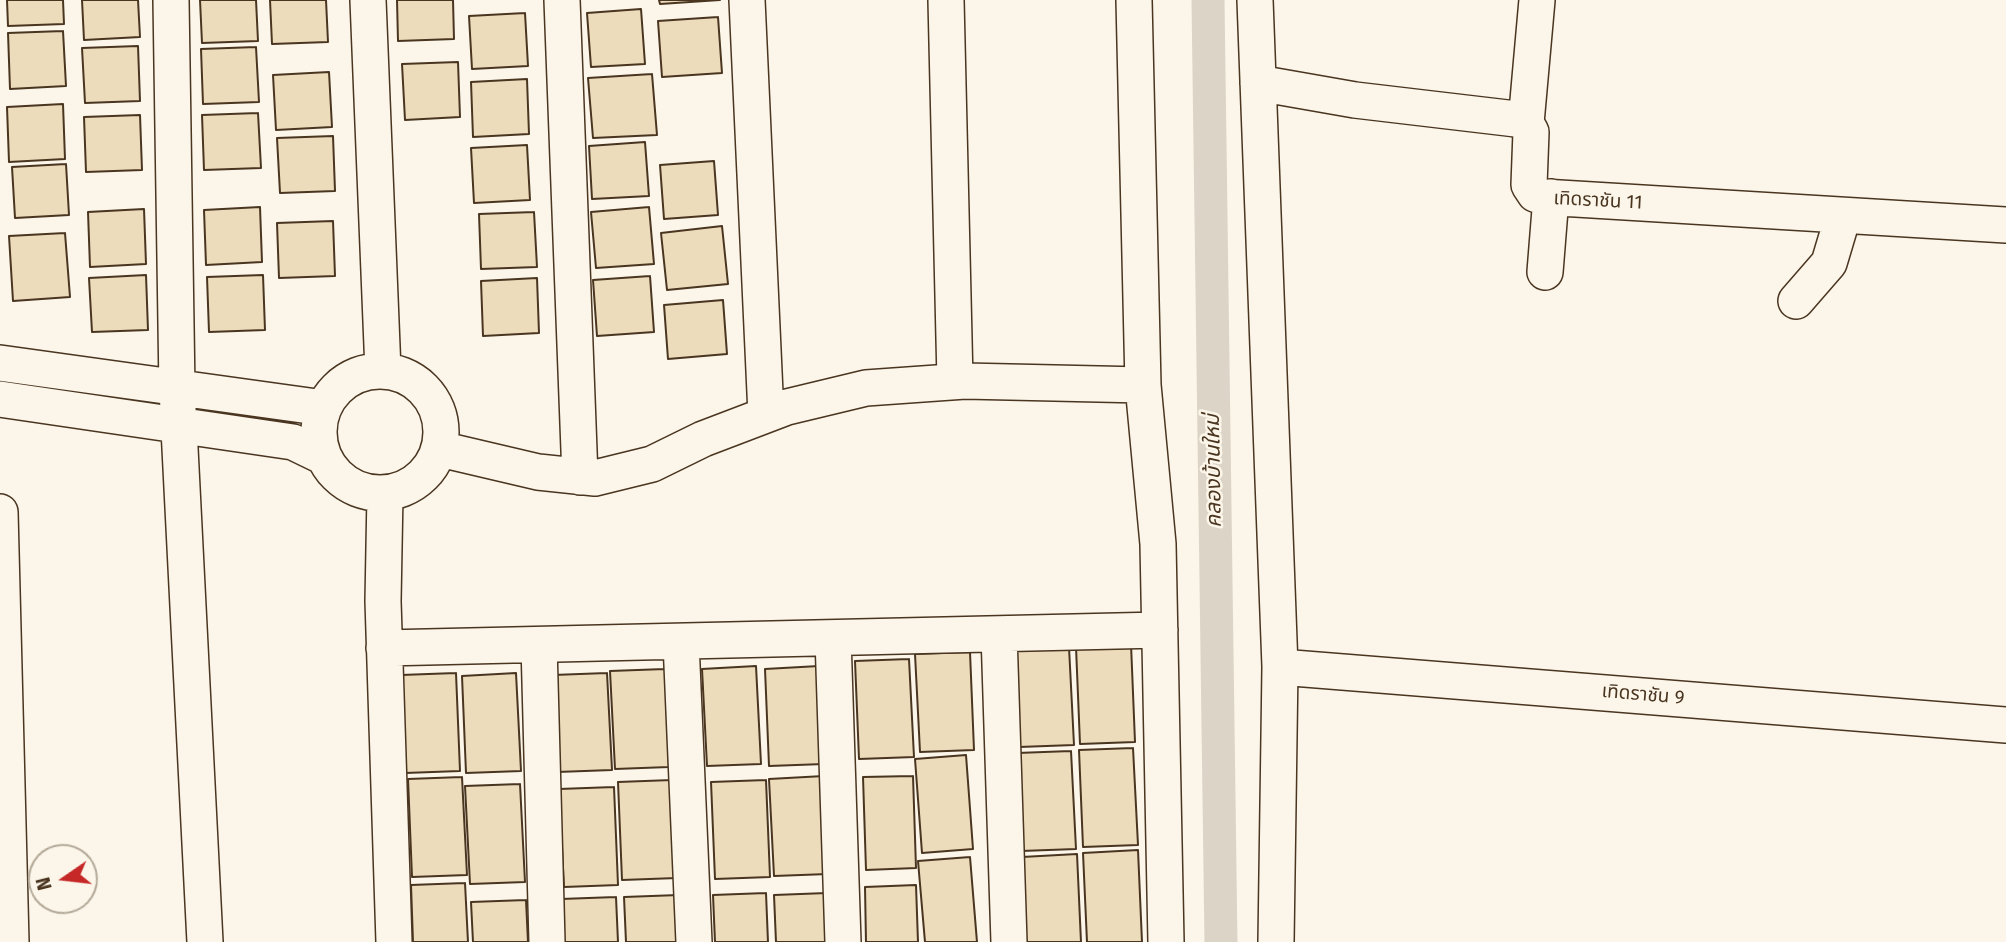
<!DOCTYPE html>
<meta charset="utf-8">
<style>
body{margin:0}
#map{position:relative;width:2006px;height:942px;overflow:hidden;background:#fbf6e9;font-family:"Fira Sans",sans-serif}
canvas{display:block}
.north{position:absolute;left:28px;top:844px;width:70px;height:70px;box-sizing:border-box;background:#fbf6e9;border:2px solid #b4a999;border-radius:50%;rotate:256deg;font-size:19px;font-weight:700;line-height:28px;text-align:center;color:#4a3520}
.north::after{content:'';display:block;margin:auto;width:24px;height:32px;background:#c62828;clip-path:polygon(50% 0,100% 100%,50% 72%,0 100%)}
</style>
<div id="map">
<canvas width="2006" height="942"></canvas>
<div class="north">N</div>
</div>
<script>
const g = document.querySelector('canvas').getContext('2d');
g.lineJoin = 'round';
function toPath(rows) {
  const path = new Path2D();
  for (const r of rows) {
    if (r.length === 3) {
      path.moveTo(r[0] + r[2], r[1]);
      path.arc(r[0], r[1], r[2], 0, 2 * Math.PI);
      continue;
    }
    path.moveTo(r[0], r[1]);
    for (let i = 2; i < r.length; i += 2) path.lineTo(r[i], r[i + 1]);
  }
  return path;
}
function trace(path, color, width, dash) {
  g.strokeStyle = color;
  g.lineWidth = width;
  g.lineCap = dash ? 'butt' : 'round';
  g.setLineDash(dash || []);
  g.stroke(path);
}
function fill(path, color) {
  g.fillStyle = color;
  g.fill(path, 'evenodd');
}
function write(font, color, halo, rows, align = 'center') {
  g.font = font + ' "Fira Sans","Noto Sans Thai",sans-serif';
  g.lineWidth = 5;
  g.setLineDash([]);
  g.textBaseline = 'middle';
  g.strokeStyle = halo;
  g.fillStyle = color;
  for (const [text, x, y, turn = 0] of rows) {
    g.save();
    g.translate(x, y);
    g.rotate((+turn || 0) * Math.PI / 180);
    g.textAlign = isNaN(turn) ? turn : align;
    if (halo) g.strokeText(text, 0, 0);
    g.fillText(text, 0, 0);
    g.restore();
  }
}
trace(toPath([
 [1208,0,1221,942]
]), '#dcd4c6', 33);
const building = toPath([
 [7,0,63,0,64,24,8,26,7,0],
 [82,0,138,0,140,37,84,40,82,0],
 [200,0,256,0,258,41,202,43,200,0],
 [270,0,326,0,328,42,272,44,270,0],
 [397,0,453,0,454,39,398,41,397,0],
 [659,0,720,0,660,4,659,0],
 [641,9,645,64,591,67,587,13,641,9],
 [525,13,528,66,472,69,469,16,525,13],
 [718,17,722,73,662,77,658,21,718,17],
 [63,31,66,86,10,89,8,33,63,31],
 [138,46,140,101,85,103,82,48,138,46],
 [256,47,259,102,203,104,201,49,256,47],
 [458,62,460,117,405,120,402,64,458,62],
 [329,72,332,127,276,130,273,75,329,72],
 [652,74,657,135,593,138,588,78,652,74],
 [527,79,529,134,473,137,471,82,527,79],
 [63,104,65,159,9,162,7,107,63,104],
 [258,113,261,168,204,170,202,115,258,113],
 [140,115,142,170,86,172,84,117,140,115],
 [333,136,335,191,280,193,277,138,333,136],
 [645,142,649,196,592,199,589,146,645,142],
 [527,145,530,200,474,203,471,148,527,145],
 [714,161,718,215,664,219,660,165,714,161],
 [66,164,69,215,15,218,12,167,66,164],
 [260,207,262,262,206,265,204,210,260,207],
 [649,207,654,264,596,268,591,212,649,207],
 [144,209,146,264,90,267,88,212,144,209],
 [534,212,537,267,481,269,479,214,534,212],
 [333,221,335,276,279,278,277,223,333,221],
 [722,226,728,284,667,290,661,233,722,226],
 [65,233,70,297,13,301,9,236,65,233],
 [146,275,148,330,92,332,89,278,146,275],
 [263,275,265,330,209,332,207,277,263,275],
 [650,276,654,332,597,336,593,280,650,276],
 [537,278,539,333,483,336,481,281,537,278],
 [723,300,727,354,668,359,664,305,723,300],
 [1131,644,1135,742,1080,744,1076,647,1131,644],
 [1069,647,1074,745,1019,747,1014,650,1069,647],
 [970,652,974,750,920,752,915,654,970,652],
 [909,659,914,757,859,759,855,661,909,659],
 [756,666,761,764,707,766,702,669,756,666],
 [819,666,824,764,769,766,765,669,819,666],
 [665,669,669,767,615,769,610,671,665,669],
 [456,673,460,771,405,773,401,675,456,673],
 [516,673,521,771,466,773,462,676,516,673],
 [607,673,612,770,557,772,553,675,607,673],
 [1133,748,1138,845,1083,847,1079,750,1133,748],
 [1071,751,1076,849,1021,851,1017,753,1071,751],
 [966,755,973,849,922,853,915,759,966,755],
 [824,776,828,874,774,876,769,779,824,776],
 [913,776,916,868,866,870,863,777,913,776],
 [462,777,467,875,412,877,408,779,462,777],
 [672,780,677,878,622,880,618,782,672,780],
 [766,780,770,877,715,879,711,782,766,780],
 [520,784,525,882,470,884,465,786,520,784],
 [614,787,618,885,564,887,559,789,614,787],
 [1138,850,1142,942,1087,942,1083,853,1138,850],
 [1077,854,1081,942,1026,942,1022,857,1077,854],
 [970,857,977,942,925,942,918,861,970,857],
 [465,883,468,942,413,942,411,885,465,883],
 [916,885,918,942,866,942,865,887,916,885],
 [766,893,768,942,715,942,713,895,766,893],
 [827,893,830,942,776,942,774,895,827,893],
 [679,895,681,942,626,942,624,897,679,895],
 [616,897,618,942,563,942,561,899,616,897],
 [526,900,528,942,473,942,471,902,526,900]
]);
fill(building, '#ecdcbc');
trace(building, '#4a3520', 2);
const minor = toPath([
 [171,0,177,389,205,942],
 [368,0,383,371],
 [562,0,580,477],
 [747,0,766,415],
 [946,0,955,381],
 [1134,0,1143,385,1158,544,1166,942],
 [1255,0,1280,667,1276,942],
 [1258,83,1355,100,1516,119,1526,123,1531,132,1529,185,1535,194,1543,197,2006,225],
 [1526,123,1537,0],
 [1545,272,1551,197],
 [1796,301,1829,263,1843,216],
 [0,363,324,408],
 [380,432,61],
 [0,399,293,442,324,457],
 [440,449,538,472,595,478,652,464,703,439,787,407,866,388,965,381,1143,385],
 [385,494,383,601,394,942],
 [0,512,11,942],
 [999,634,1009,942],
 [833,638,843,942],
 [681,642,694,942],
 [539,645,547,942],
 [384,648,1160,630],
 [1280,667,2006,725]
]);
trace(minor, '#4a3520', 38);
trace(minor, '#fbf6e9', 35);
write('19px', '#4a3520', '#fbf6e9', [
 ["เทิดราชัน 11",1598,201,3],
 ["เทิดราชัน 9",1643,695,5]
]);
write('italic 21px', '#4a3520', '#fbf6e9', [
 ["คลองบ้านใหม่",1214,471,-91]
]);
</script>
